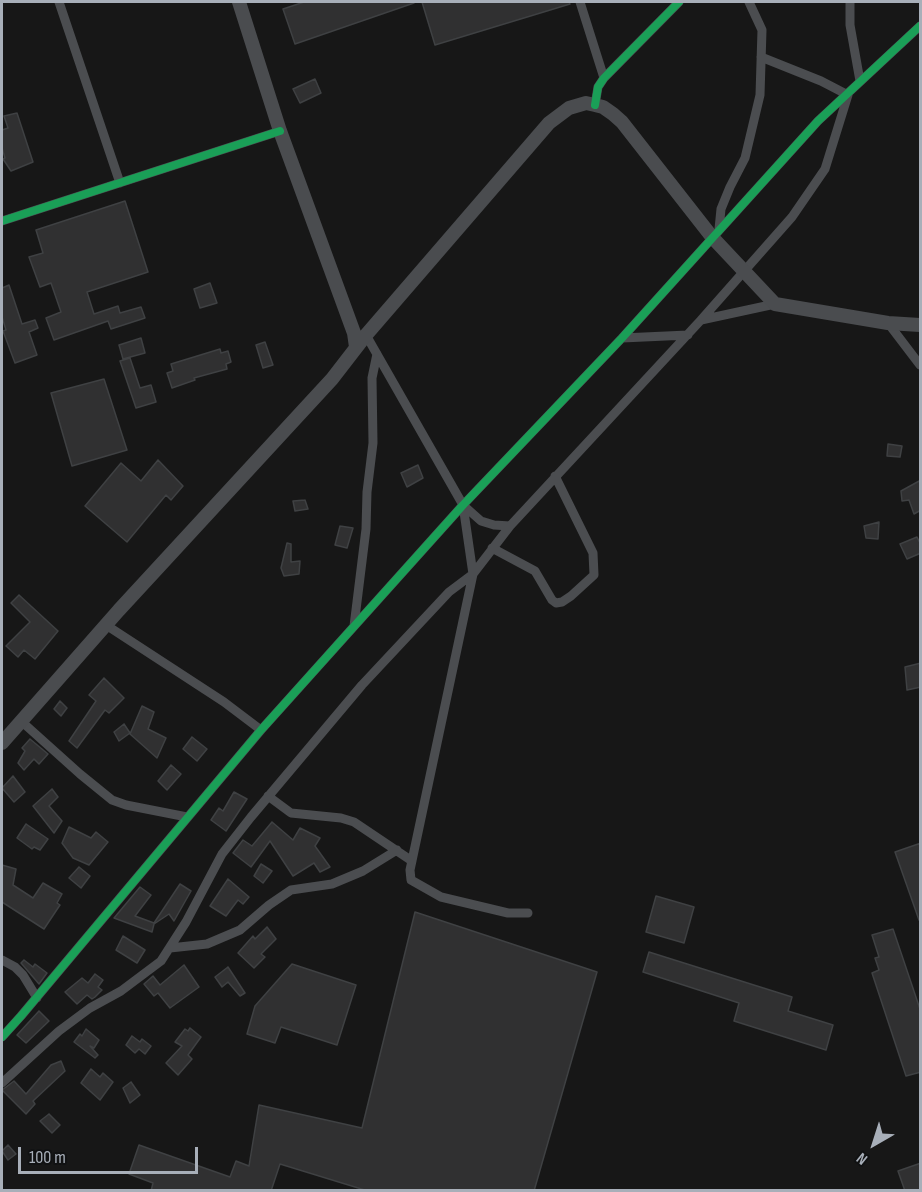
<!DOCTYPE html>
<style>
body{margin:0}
#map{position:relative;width:922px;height:1192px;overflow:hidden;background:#171717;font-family:"Sofia Sans Condensed",sans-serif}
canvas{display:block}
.frame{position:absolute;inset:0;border:3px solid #a8afb9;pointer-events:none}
.north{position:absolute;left:844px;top:1114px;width:60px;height:60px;-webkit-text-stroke:4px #111213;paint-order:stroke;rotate:219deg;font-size:16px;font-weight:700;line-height:24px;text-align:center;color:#a8afb9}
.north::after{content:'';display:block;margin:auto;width:21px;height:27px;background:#a8afb9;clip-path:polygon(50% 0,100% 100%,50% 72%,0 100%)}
.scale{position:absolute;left:18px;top:1147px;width:180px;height:27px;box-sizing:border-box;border:3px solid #a8afb9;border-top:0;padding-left:8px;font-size:18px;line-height:21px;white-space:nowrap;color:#a8afb9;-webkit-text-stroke:4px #111213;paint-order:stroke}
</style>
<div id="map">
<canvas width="922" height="1192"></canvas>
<div class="frame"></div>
<div class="north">N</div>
<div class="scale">100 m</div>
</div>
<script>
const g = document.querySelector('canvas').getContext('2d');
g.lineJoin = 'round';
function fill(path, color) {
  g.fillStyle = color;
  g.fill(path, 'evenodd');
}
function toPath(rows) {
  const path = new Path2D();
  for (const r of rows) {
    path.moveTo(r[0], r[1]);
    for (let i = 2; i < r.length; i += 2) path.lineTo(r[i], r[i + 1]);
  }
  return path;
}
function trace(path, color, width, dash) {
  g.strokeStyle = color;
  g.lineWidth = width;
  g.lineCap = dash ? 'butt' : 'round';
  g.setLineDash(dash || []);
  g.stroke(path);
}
const building = toPath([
 [304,2,414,2,414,3,295,44,283,9,304,2],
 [422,2,569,2,570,4,435,45,422,2],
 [315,79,321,93,300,103,293,89,315,79],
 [17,113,33,162,11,171,3,159,5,158,2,148,2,130,8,128,4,116,17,113],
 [125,201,148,272,87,292,94,314,118,306,120,313,141,307,145,318,111,329,108,321,54,340,46,318,61,312,51,283,40,287,29,257,43,253,36,230,125,201],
 [210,283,217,303,200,308,194,289,210,283],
 [9,285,22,324,35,320,38,328,29,332,37,355,15,363,3,331,6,330,2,317,2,288,9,285],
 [141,338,145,353,123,359,119,345,141,338],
 [265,342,273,365,263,368,256,345,265,342],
 [220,349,221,353,228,351,231,362,226,364,227,369,194,378,195,380,172,388,167,373,173,371,171,364,220,349],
 [130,358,140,388,151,385,156,402,136,408,120,361,130,358],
 [104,379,127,450,72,466,51,393,104,379],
 [888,444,902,446,900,457,887,456,888,444],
 [158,460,183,486,171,500,166,495,127,542,85,506,121,463,141,481,158,460],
 [418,465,423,478,407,487,401,473,418,465],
 [921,480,921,510,914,514,909,500,902,501,901,491,921,480],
 [305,500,308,509,295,511,293,501,305,500],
 [879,522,878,539,866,538,864,526,879,522],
 [340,526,353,528,347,548,335,545,340,526],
 [917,537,921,545,921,553,907,559,900,544,917,537],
 [287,543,291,544,291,562,300,561,299,574,284,576,281,568,287,543],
 [19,595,58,631,35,659,24,650,18,657,6,646,30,622,11,603,19,595],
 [921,663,921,687,907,690,905,667,921,663],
 [104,678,124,698,109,713,105,710,77,748,69,741,96,701,89,695,104,678],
 [60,701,67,708,61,716,54,709,60,701],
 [142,706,154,712,148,729,166,738,157,758,130,734,142,706],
 [124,724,130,733,119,741,114,732,124,724],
 [192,737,207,749,197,761,183,749,192,737],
 [30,739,48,754,39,764,34,759,24,770,18,763,25,751,22,748,30,739],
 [171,765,181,774,167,790,158,781,171,765],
 [13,776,25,792,14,802,2,788,13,776],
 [52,789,58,797,49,806,62,821,54,833,33,806,52,789],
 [234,792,247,799,226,831,211,820,219,808,223,811,234,792],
 [272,822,293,840,300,828,320,838,315,846,330,867,320,872,314,863,293,876,270,841,251,867,233,853,243,840,252,846,272,822],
 [26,824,48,839,40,850,34,847,32,849,17,838,26,824],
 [69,827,91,838,96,832,108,842,89,865,73,858,62,843,69,827],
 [921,843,921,920,919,920,895,852,921,843],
 [261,864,272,871,263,883,254,876,261,864],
 [2,865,16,869,13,885,33,898,43,883,62,894,57,903,60,905,44,929,2,902,2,865],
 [79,867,90,876,81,888,69,878,79,867],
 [228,879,249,897,243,904,238,900,226,916,210,906,228,879],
 [180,884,191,891,174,921,169,914,154,924,152,932,114,918,140,887,151,895,135,916,154,923,180,884],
 [656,896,694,907,684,943,646,932,656,896],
 [415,912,597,972,534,1191,368,1191,280,1164,271,1191,151,1191,153,1183,129,1174,139,1145,230,1177,236,1161,249,1166,259,1105,362,1128,415,912],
 [267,927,276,939,261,954,265,957,254,968,238,953,253,936,255,939,267,927],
 [893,929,921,1012,921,1072,906,1076,872,973,879,970,875,958,879,957,872,935,893,929],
 [123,936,145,950,137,963,116,950,123,936],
 [649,952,792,997,788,1011,833,1025,826,1050,734,1021,739,1003,643,972,649,952],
 [24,960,33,967,35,964,47,973,39,984,21,963,24,960],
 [292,964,356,985,337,1045,281,1027,275,1043,247,1034,255,1006,292,964],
 [184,965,199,987,170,1008,158,993,154,996,144,984,153,976,160,985,184,965],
 [228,967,245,993,240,996,228,982,222,987,215,977,228,967],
 [95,974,103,980,98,987,102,990,95,997,92,999,87,995,77,1004,65,992,82,978,88,983,95,974],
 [39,1011,49,1021,26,1043,17,1035,39,1011],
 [190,1028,201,1037,188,1055,192,1059,178,1075,166,1063,182,1046,175,1042,185,1029,188,1031,190,1028],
 [86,1029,99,1040,94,1048,90,1046,98,1055,95,1058,74,1042,80,1034,82,1036,86,1029],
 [132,1036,140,1042,142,1039,151,1046,145,1054,139,1049,135,1053,126,1045,132,1036],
 [61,1061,65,1071,33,1101,35,1104,26,1114,2,1090,14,1081,26,1094,51,1065,61,1061],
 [91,1069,100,1077,103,1073,113,1082,100,1100,81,1083,91,1069],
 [131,1082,140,1095,130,1103,123,1088,131,1082],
 [49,1114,60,1125,52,1133,40,1121,49,1114],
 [8,1145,16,1154,8,1160,2,1151,8,1145],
 [921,1163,921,1191,905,1191,898,1171,921,1163]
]);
fill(building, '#303031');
trace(building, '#3f4143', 1.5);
trace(toPath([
 [59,2,120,183],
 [580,2,604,78],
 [850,2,850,25,860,81],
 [595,105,598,87,604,78,679,2],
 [2,221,280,131],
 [719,229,721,209,730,187,745,158,760,95,762,30,749,2],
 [701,320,792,217,825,169,848,95,821,81,761,57],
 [888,323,920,365],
 [366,335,463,505,481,521,494,525,510,526],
 [622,338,688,335],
 [492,548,535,571,552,600,556,603,562,602,571,596,594,575,593,553,555,476],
 [106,625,224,702,261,730],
 [354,626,366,529,367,492,373,443,372,378,377,354],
 [21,721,80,774,112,800,126,805,187,817],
 [268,796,291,813,341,818,354,822,412,861],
 [528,913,508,913,441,897,411,880,410,870,473,574,510,526,701,320,775,304],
 [170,948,207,944,240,930,269,905,291,890,332,884,363,871,397,850],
 [2,960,15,967,23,975,37,998],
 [2,1037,21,1016,261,730,463,505,622,338,818,121,920,26],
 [2,1083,59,1031,90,1008,121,991,161,961,186,922,222,854,251,817,362,685,449,592,473,574,463,505]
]), '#4b4d50', 9);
trace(toPath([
 [239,2,280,131,354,333,356,347],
 [2,743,119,610,332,379,366,335,549,123,569,108,586,103,595,105,603,107,613,114,622,122,712,237,775,304,888,323,920,325]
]), '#4a4c4f', 14);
trace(toPath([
 [595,105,598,87,604,78,679,2],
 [2,221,280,131],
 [2,1037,21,1016,261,730,463,505,622,338,818,121,920,26]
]), '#1a9f57', 8);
</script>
